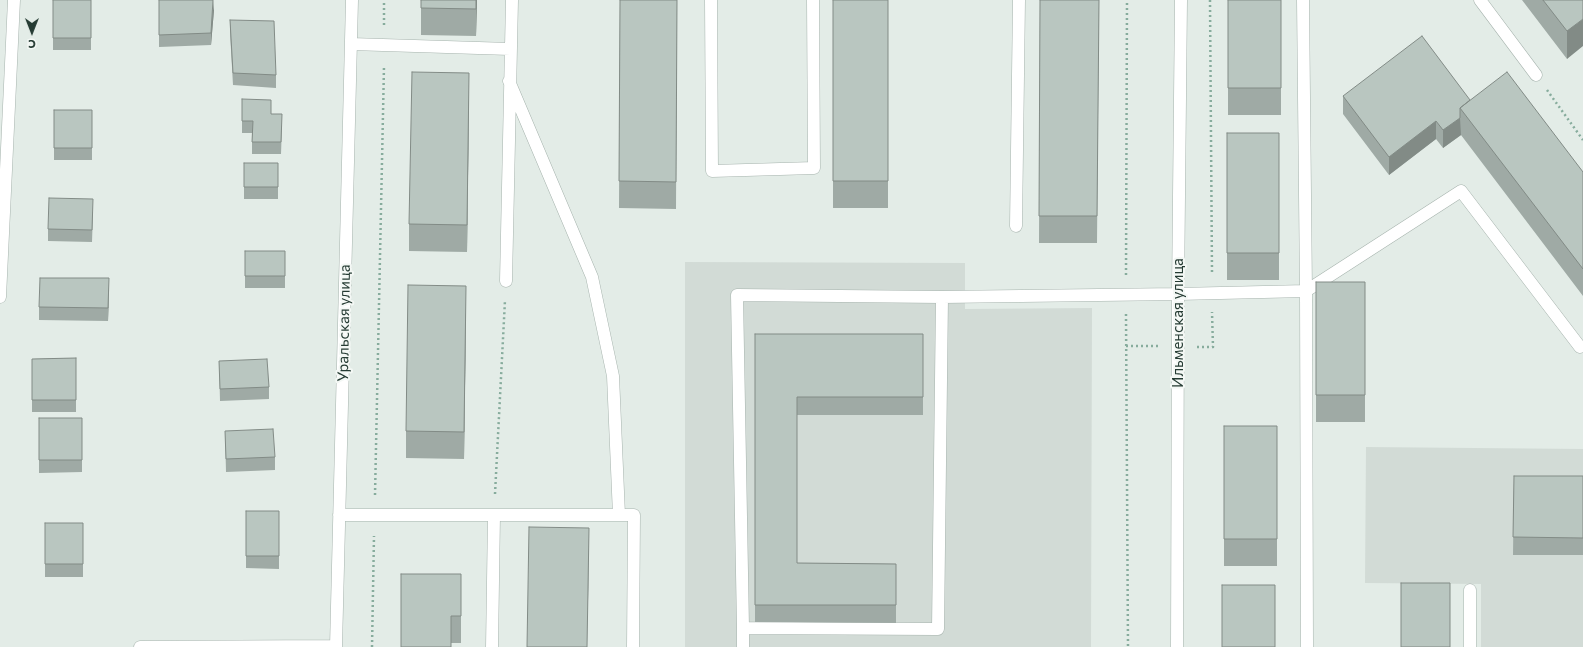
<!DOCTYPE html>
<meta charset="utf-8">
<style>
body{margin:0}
#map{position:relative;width:1583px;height:647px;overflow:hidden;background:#e3ece7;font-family:Commissioner,sans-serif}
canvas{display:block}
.north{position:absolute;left:12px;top:12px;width:40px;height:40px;-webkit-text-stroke:3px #f4f8f5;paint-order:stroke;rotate:180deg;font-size:11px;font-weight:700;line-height:16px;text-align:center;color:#253b33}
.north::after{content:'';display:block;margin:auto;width:14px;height:18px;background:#253b33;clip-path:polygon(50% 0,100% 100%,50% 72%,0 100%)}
</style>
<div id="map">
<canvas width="1583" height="647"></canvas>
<div class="north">С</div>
</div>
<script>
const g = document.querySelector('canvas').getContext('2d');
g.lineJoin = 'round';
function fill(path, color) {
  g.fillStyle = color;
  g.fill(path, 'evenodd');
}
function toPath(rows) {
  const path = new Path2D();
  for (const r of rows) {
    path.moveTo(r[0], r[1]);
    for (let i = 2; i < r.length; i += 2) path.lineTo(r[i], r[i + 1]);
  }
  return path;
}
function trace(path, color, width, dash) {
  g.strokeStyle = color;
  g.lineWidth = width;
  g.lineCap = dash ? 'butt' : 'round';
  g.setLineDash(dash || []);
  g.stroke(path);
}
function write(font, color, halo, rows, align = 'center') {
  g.font = font + ' Commissioner,sans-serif';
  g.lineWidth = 4;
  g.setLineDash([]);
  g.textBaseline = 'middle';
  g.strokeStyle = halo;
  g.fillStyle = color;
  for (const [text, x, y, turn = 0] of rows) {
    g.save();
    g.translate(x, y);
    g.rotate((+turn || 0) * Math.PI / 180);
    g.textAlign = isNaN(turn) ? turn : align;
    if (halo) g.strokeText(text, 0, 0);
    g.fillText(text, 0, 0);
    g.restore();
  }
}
fill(toPath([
 [685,262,965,263,965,309,1092,308,1091,647,685,647],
 [1366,447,1583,449,1583,647,1481,647,1481,584,1365,583]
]), '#d2dbd6');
const minor = toPath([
 [711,0,712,171,814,168,813,0],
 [1303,0,1306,291,1307,647],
 [1480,0,1536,75],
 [351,44,510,49],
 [509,81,592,277,613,376,619,515],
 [1016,226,1019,0],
 [506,281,512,0],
 [0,297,14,0],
 [942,297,938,629,743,628,737,295,942,297,1178,294,1306,291,1461,191,1580,347],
 [339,515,634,515,633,647],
 [1470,590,1470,647],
 [140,647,336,646],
 [336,647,352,0],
 [492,647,494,515],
 [743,647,743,628],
 [1177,647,1178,294,1181,0]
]);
trace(minor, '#a6b3ad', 13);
trace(toPath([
 [1210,0,1212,273],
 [384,25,384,0],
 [1547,90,1583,140],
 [1126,275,1127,0],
 [1126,314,1128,647],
 [1126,346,1158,346],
 [1197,347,1213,347,1212,312],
 [495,494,505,300],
 [375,495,384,66],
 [372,647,374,536]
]), '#87ac9d', 2.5, [2, 3]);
trace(minor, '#fff', 12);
fill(toPath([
 [53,0,91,0,91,50,53,50],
 [159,0,214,10,211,45,159,47],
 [421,0,477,0,476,36,421,35],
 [620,0,677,0,676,209,619,208],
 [833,0,888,0,888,208,833,208],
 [1040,0,1099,0,1097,243,1039,243],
 [1228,0,1281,0,1281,115,1228,115],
 [1522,0,1583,0,1567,59],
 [230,20,276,75,276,88,233,85,230,32],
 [1343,96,1470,100,1583,172,1583,296,1461,135,1443,148,1436,139,1389,175,1343,114],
 [242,99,271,114,282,126,281,154,252,154,252,133,242,133],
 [469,100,467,252,409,251,409,224],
 [54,110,92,110,92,160,54,160],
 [1227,133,1279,133,1279,280,1227,280],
 [244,163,278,163,278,199,244,199],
 [93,212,92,242,48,241,48,229],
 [245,251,285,251,285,288,245,288],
 [1316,282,1365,282,1365,422,1316,422],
 [109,290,108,321,39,320,39,307],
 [466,313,464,459,406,458,406,431],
 [755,334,923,334,923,415,797,415,797,563,896,564,896,623,755,622],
 [76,358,76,412,32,412,32,359],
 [219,361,269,387,269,399,220,401],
 [39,418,82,418,82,472,39,473],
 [1224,426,1277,426,1277,566,1224,566],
 [225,431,275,457,275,470,226,472],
 [1514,476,1583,476,1583,555,1513,555],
 [246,511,279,511,279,569,246,568],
 [45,523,83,523,83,577,45,577],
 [461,574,461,643,451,643,401,647]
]), '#9faaa5');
fill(toPath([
 [214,0,214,10,211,45,211,33],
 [476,0,477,0,476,36],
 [1583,19,1583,46,1567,59,1567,31],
 [469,73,469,100,467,252,467,225],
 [1460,118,1461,135,1443,148,1443,130],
 [1436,121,1436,139,1389,175,1389,157],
 [109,278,109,290,108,321,108,308],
 [466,286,466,313,464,459,464,432],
 [589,528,589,555,587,647]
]), '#828b86');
const building = toPath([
 [53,0,91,0,91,38,53,38,53,0],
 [159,0,213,0,211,33,159,35,159,0],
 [421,0,476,0,476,9,421,8,421,0],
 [620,0,677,0,676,182,619,181,620,0],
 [833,0,888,0,888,181,833,181,833,0],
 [1040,0,1099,0,1097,216,1039,216,1040,0],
 [1228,0,1281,0,1281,88,1228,88,1228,0],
 [1543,0,1583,0,1583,19,1567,31,1543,0],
 [230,20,274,21,276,75,233,73,230,20],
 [1422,36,1470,100,1460,108,1460,118,1443,130,1436,121,1389,157,1343,96,1422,36],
 [412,72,469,73,467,225,409,224,412,72],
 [1507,72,1583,172,1583,269,1460,108,1507,72],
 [242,99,271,100,271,114,282,114,281,142,252,142,253,121,242,121,242,99],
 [54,110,92,110,92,148,54,148,54,110],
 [1227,133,1279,133,1279,253,1227,253,1227,133],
 [244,163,278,163,278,187,244,187,244,163],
 [49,198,93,199,92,230,48,229,49,198],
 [245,251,285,251,285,276,245,276,245,251],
 [40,278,109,278,108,308,39,307,40,278],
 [1316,282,1365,282,1365,395,1316,395,1316,282],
 [408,285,466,286,464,432,406,431,408,285],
 [755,334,923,334,923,397,797,397,797,563,896,564,896,605,755,605,755,334],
 [76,358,76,400,32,400,32,359,76,358],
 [267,359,269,387,220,389,219,361,267,359],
 [39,418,82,418,82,460,39,460,39,418],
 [1224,426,1277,426,1277,539,1224,539,1224,426],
 [273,429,275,457,226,459,225,431,273,429],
 [1514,476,1583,476,1583,538,1513,537,1514,476],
 [246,511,279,511,279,556,246,556,246,511],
 [45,523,83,523,83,564,45,564,45,523],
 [529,527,589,528,587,647,527,647,529,527],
 [401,574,461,574,461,616,451,616,451,647,401,647,401,574],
 [1401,583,1450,583,1450,647,1401,647,1401,583],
 [1222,585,1275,585,1275,647,1222,647,1222,585]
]);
fill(building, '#b9c6c0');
trace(building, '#828b86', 1);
write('15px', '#253b33', '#f4f8f5', [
 ["Уральская улица",344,323,-89],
 ["Ильменская улица",1178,323,-90]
]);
</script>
